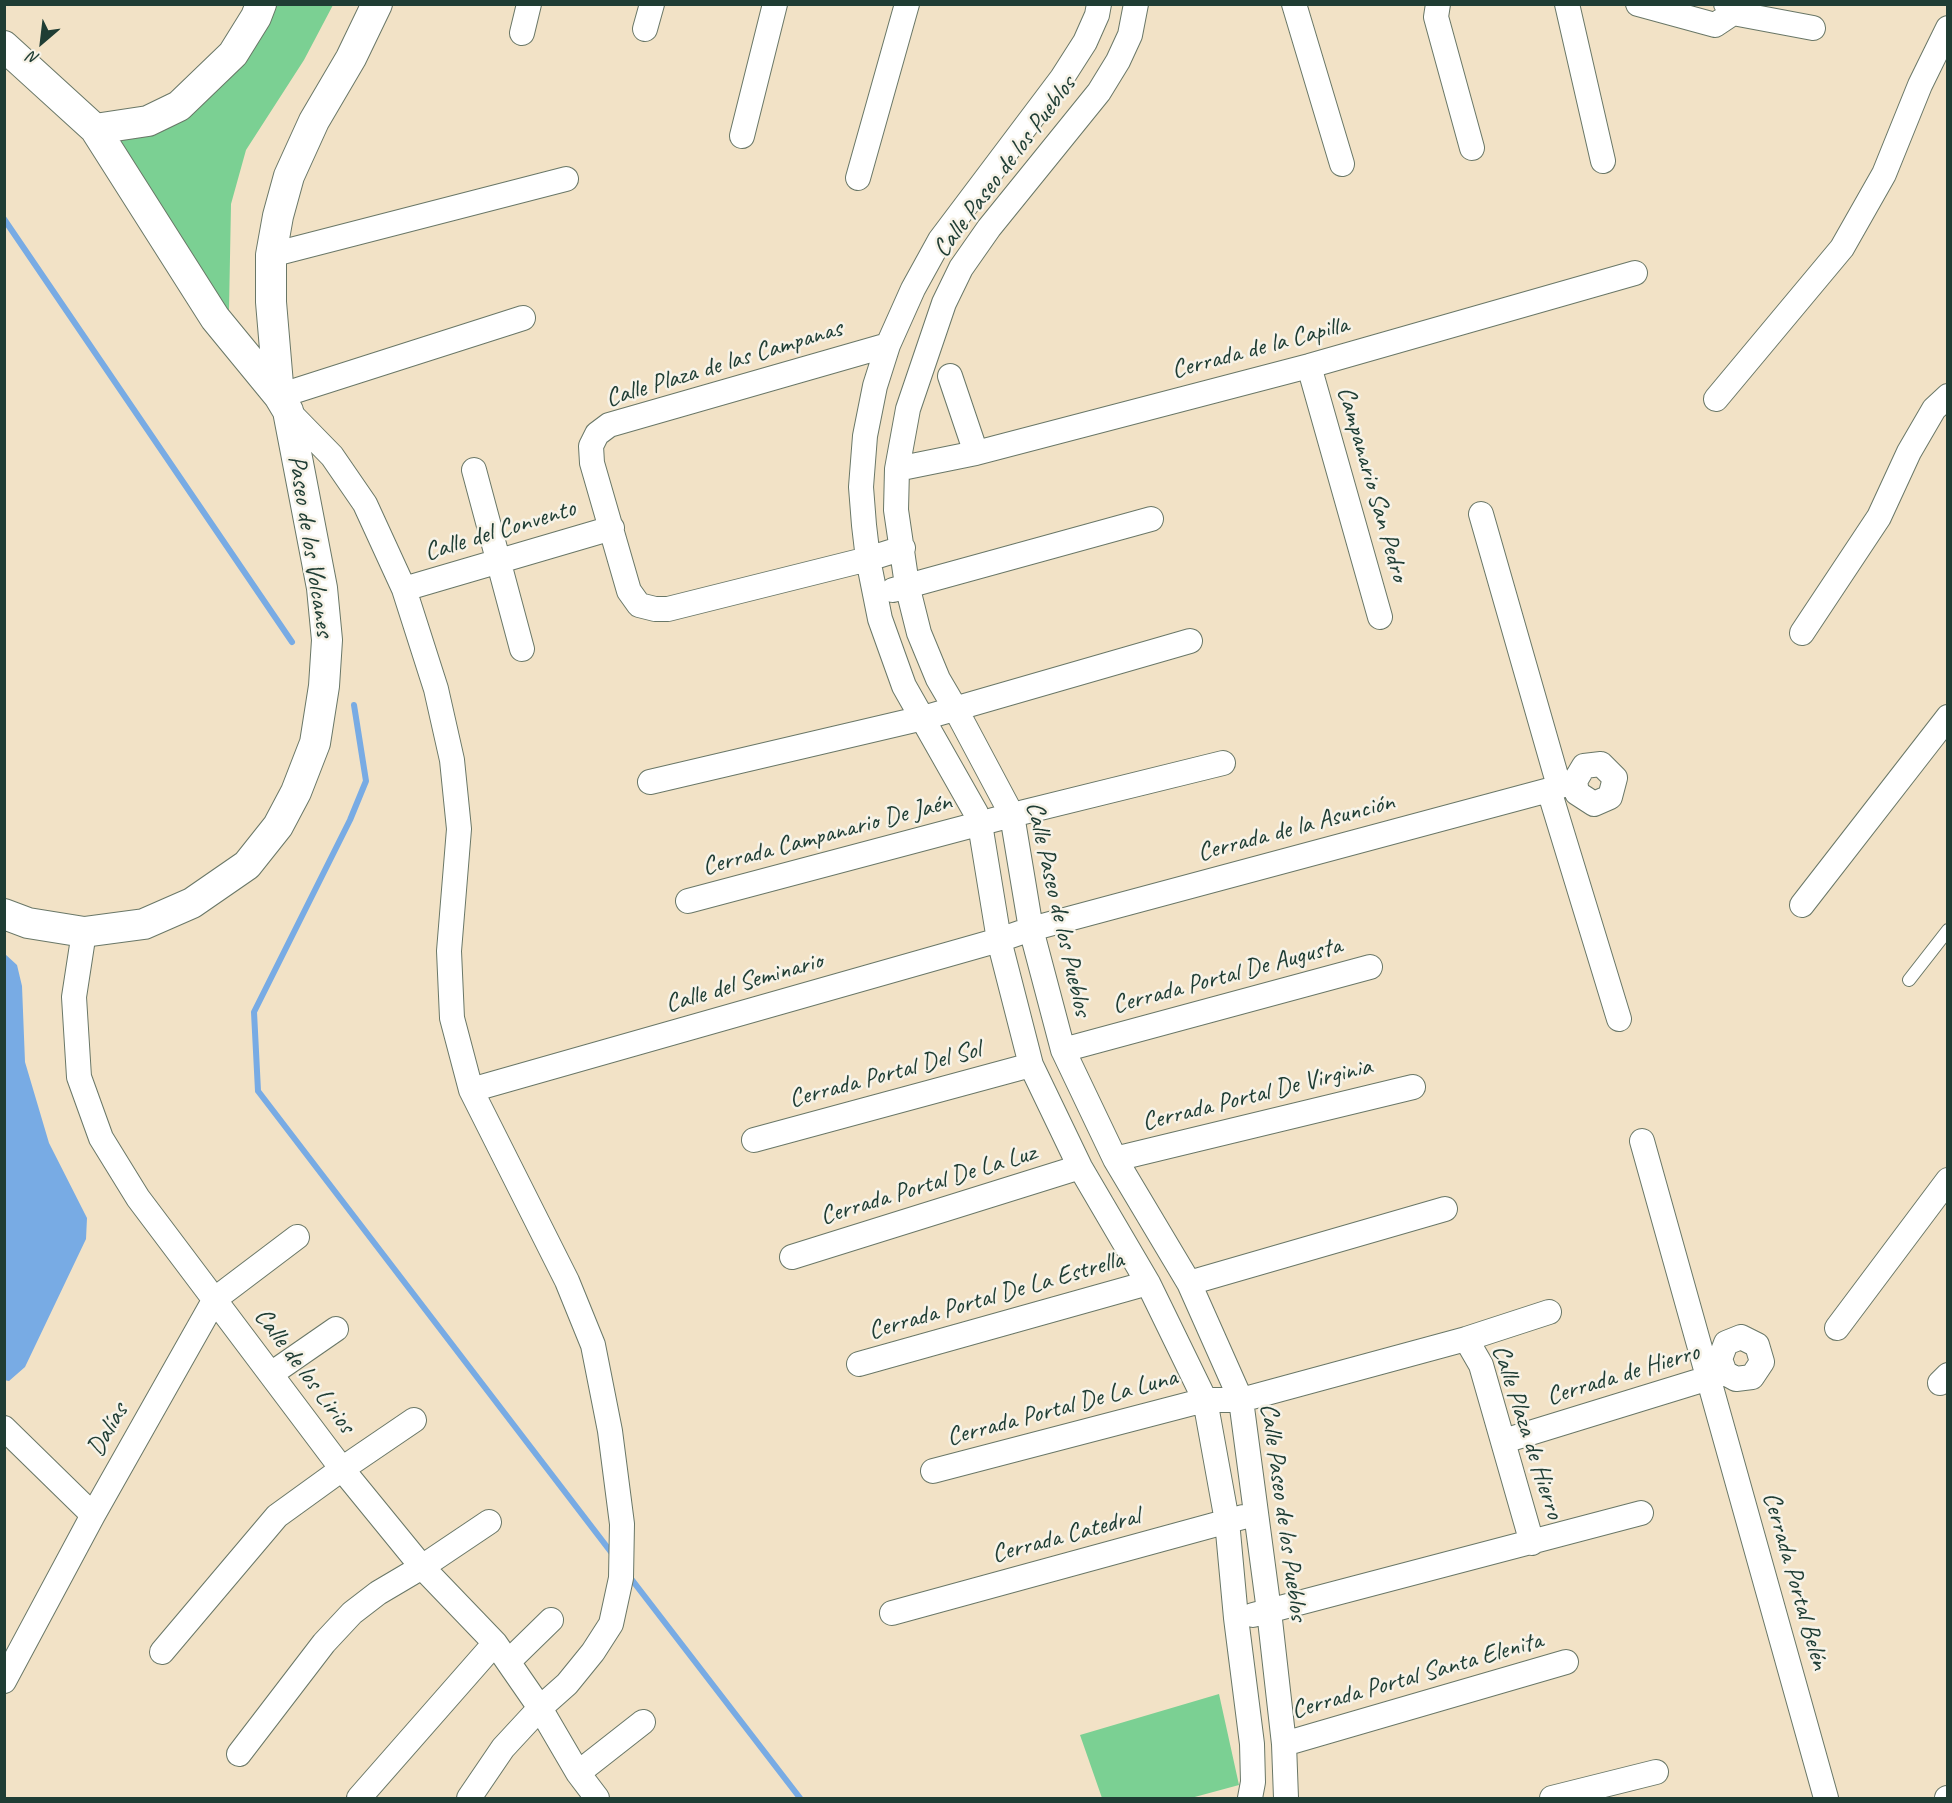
<!DOCTYPE html>
<meta charset="utf-8">
<style>
body{margin:0}
#map{position:relative;width:1952px;height:1803px;overflow:hidden;background:#f2e2c6;font-family:Caveat,sans-serif}
canvas{display:block}
.frame{position:absolute;inset:0;border:6px solid #1f3d34;pointer-events:none}
.north{position:absolute;left:12px;top:12px;width:60px;height:60px;-webkit-text-stroke:4px #f7f3e8;paint-order:stroke;rotate:208deg;font-size:16px;font-weight:700;line-height:24px;text-align:center;color:#1f3d34}
.north::after{content:'';display:block;margin:auto;width:21px;height:27px;background:#1f3d34;clip-path:polygon(50% 0,100% 100%,50% 72%,0 100%)}
</style>
<div id="map">
<canvas width="1952" height="1803"></canvas>
<div class="frame"></div>
<div class="north">N</div>
</div>
<script>
const g = document.querySelector('canvas').getContext('2d');
g.lineJoin = 'round';
function fill(path, color) {
  g.fillStyle = color;
  g.fill(path, 'evenodd');
}
function toPath(rows) {
  const path = new Path2D();
  for (const r of rows) {
    path.moveTo(r[0], r[1]);
    for (let i = 2; i < r.length; i += 2) path.lineTo(r[i], r[i + 1]);
  }
  return path;
}
function trace(path, color, width, dash) {
  g.strokeStyle = color;
  g.lineWidth = width;
  g.lineCap = dash ? 'butt' : 'round';
  g.setLineDash(dash || []);
  g.stroke(path);
}
function write(font, color, halo, rows, align = 'center') {
  g.font = font + ' Caveat,sans-serif';
  g.lineWidth = 5;
  g.setLineDash([]);
  g.textBaseline = 'middle';
  g.strokeStyle = halo;
  g.fillStyle = color;
  for (const [text, x, y, turn = 0] of rows) {
    g.save();
    g.translate(x, y);
    g.rotate((+turn || 0) * Math.PI / 180);
    g.textAlign = isNaN(turn) ? turn : align;
    if (halo) g.strokeText(text, 0, 0);
    g.fillText(text, 0, 0);
    g.restore();
  }
}
fill(toPath([
 [251,5,333,5,304,60,246,150,231,204,229,310,226,318,110,136,185,100],
 [1219,1694,1239,1785,1191,1798,1102,1798,1080,1735]
]), '#7bd093');
fill(toPath([
 [5,954,17,965,22,986,25,1062,49,1143,87,1218,86,1239,25,1367,9,1381,4,1380]
]), '#78abe4');
trace(toPath([
 [4,219,292,642],
 [354,705,366,781,350,820,254,1012,258,1091,614,1556],
 [629,1576,800,1798]
]), '#78abe4', 6);
const service = toPath([
 [1909,980,1948,930]
]);
const minor = toPath([
 [1099,4,1097,15,1085,42,1062,78,940,240,913,289,888,345,875,386,865,436,861,487,864,525,868,559,880,619,904,686,976,813,980,824,999,940,1031,1065,1080,1167,1148,1283,1205,1400,1227,1521,1236,1618,1252,1744,1253,1782,1250,1798],
 [1136,4,1130,35,1118,61,1099,92,989,228,961,268,944,303,908,409,897,469,896,510,907,585,919,633,938,679,955,708,1012,815,1031,929,1063,1050,1115,1159,1189,1283,1241,1400,1269,1611,1284,1744,1286,1798],
 [1294,4,1342,164],
 [1438,4,1436,17,1472,148],
 [1567,4,1603,161],
 [1638,4,1715,25,1733,13],
 [1726,4,1733,13,1813,28],
 [645,29,652,4],
 [522,33,529,4],
 [742,136,775,4],
 [858,178,907,4],
 [271,255,566,179],
 [888,345,609,425,597,434,591,446,592,463,629,591,639,605,655,609,668,609,868,559,903,548],
 [1309,366,1380,617],
 [950,376,976,453],
 [279,396,523,318],
 [1716,399,1842,248,1884,174,1920,85,1948,28],
 [288,411,332,456,365,504,404,589,436,689,452,760,459,829,449,951,452,1018,471,1090,567,1281,593,1345,610,1431,622,1524,621,1578,611,1624,593,1652,567,1684,540,1708,503,1748,469,1798],
 [897,469,976,453,1309,366,1635,273],
 [474,470,522,649],
 [1481,514,1559,786],
 [404,589,612,528],
 [893,590,1151,519],
 [1802,633,1879,517,1909,452,1934,409,1948,396],
 [1601,764,1615,778,1610,797,1594,804,1577,793,1575,781,1584,766,1601,764],
 [650,782,923,718,1190,641],
 [1549,790,1619,1019],
 [688,901,1012,815,1223,763],
 [1802,905,1948,717],
 [84,932,74,997,79,1077,101,1138,138,1198,342,1469,422,1567,495,1643,540,1708,578,1773,597,1798],
 [1063,1050,1370,967],
 [471,1090,999,940,1031,929,1549,790,1575,781],
 [754,1140,1031,1065],
 [1642,1141,1826,1798],
 [1115,1159,1413,1087],
 [792,1257,1080,1167],
 [1189,1283,1445,1209],
 [1837,1328,1948,1180],
 [1741,1337,1757,1345,1762,1362,1752,1377,1736,1379,1725,1373,1720,1359,1726,1343,1741,1337],
 [1466,1339,1481,1365,1532,1543],
 [859,1364,1148,1283],
 [271,1374,336,1329],
 [1940,1383,1948,1375],
 [4,1428,93,1515],
 [1504,1441,1725,1373],
 [933,1471,1205,1400,1241,1400,1466,1339,1549,1312],
 [892,1613,1243,1517],
 [1253,1615,1641,1513],
 [162,1652,277,1516,342,1469,414,1420],
 [509,1661,551,1620],
 [4,1681,93,1515,215,1299,297,1237],
 [1284,1744,1566,1662],
 [239,1754,324,1643,352,1613,378,1593,422,1567,489,1522],
 [578,1773,643,1722],
 [359,1798,495,1643],
 [1552,1798,1656,1772],
 [1947,1798,1948,1798]
]);
const tertiary = toPath([
 [4,46,95,129,215,318,279,396,288,411,322,588,327,640,324,686,315,743,296,792,278,826,247,865,192,903,144,924,84,932,28,923,4,914],
 [95,129,148,121,179,106,233,54,256,17,261,4],
 [279,396,271,302,271,255,278,216,289,176,314,121,351,58,377,4]
]);
trace(service, '#697767', 14);
trace(minor, '#697767', 26);
trace(tertiary, '#697767', 32);
trace(service, '#fff', 12);
trace(minor, '#fff', 24);
trace(tertiary, '#fff', 30);
write('26px', '#1f3d34', '#f7f3e8', [
 ["Calle Paseo de los Pueblos",1005,167,-53],
 ["Cerrada de la Capilla",1260,348,-15],
 ["Calle Plaza de las Campanas",724,364,-17],
 ["Campanario San Pedro",1372,484,74],
 ["Calle del Convento",500,531,-17],
 ["Paseo de los Volcanes",310,546,81],
 ["Cerrada de la Asunción",1296,828,-15],
 ["Cerrada Campanario De Jaén",827,835,-15],
 ["Calle Paseo de los Pueblos",1058,909,77],
 ["Cerrada Portal De Augusta",1227,976,-15],
 ["Calle del Seminario",744,983,-16],
 ["Cerrada Portal Del Sol",885,1075,-15],
 ["Cerrada Portal De Virginia",1257,1095,-14],
 ["Cerrada Portal De La Luz",928,1185,-17],
 ["Cerrada Portal De La Estrella",996,1296,-16],
 ["Calle de los Lirios",304,1371,53],
 ["Cerrada de Hierro",1623,1375,-17],
 ["Cerrada Portal De La Luna",1062,1408,-15],
 ["Dalías",108,1430,-60],
 ["Calle Plaza de Hierro",1527,1432,72],
 ["Calle Paseo de los Pueblos",1283,1512,82],
 ["Cerrada Catedral",1066,1536,-15],
 ["Cerrada Portal Belén",1795,1581,74],
 ["Cerrada Portal Santa Elenita",1417,1676,-16]
]);
</script>
